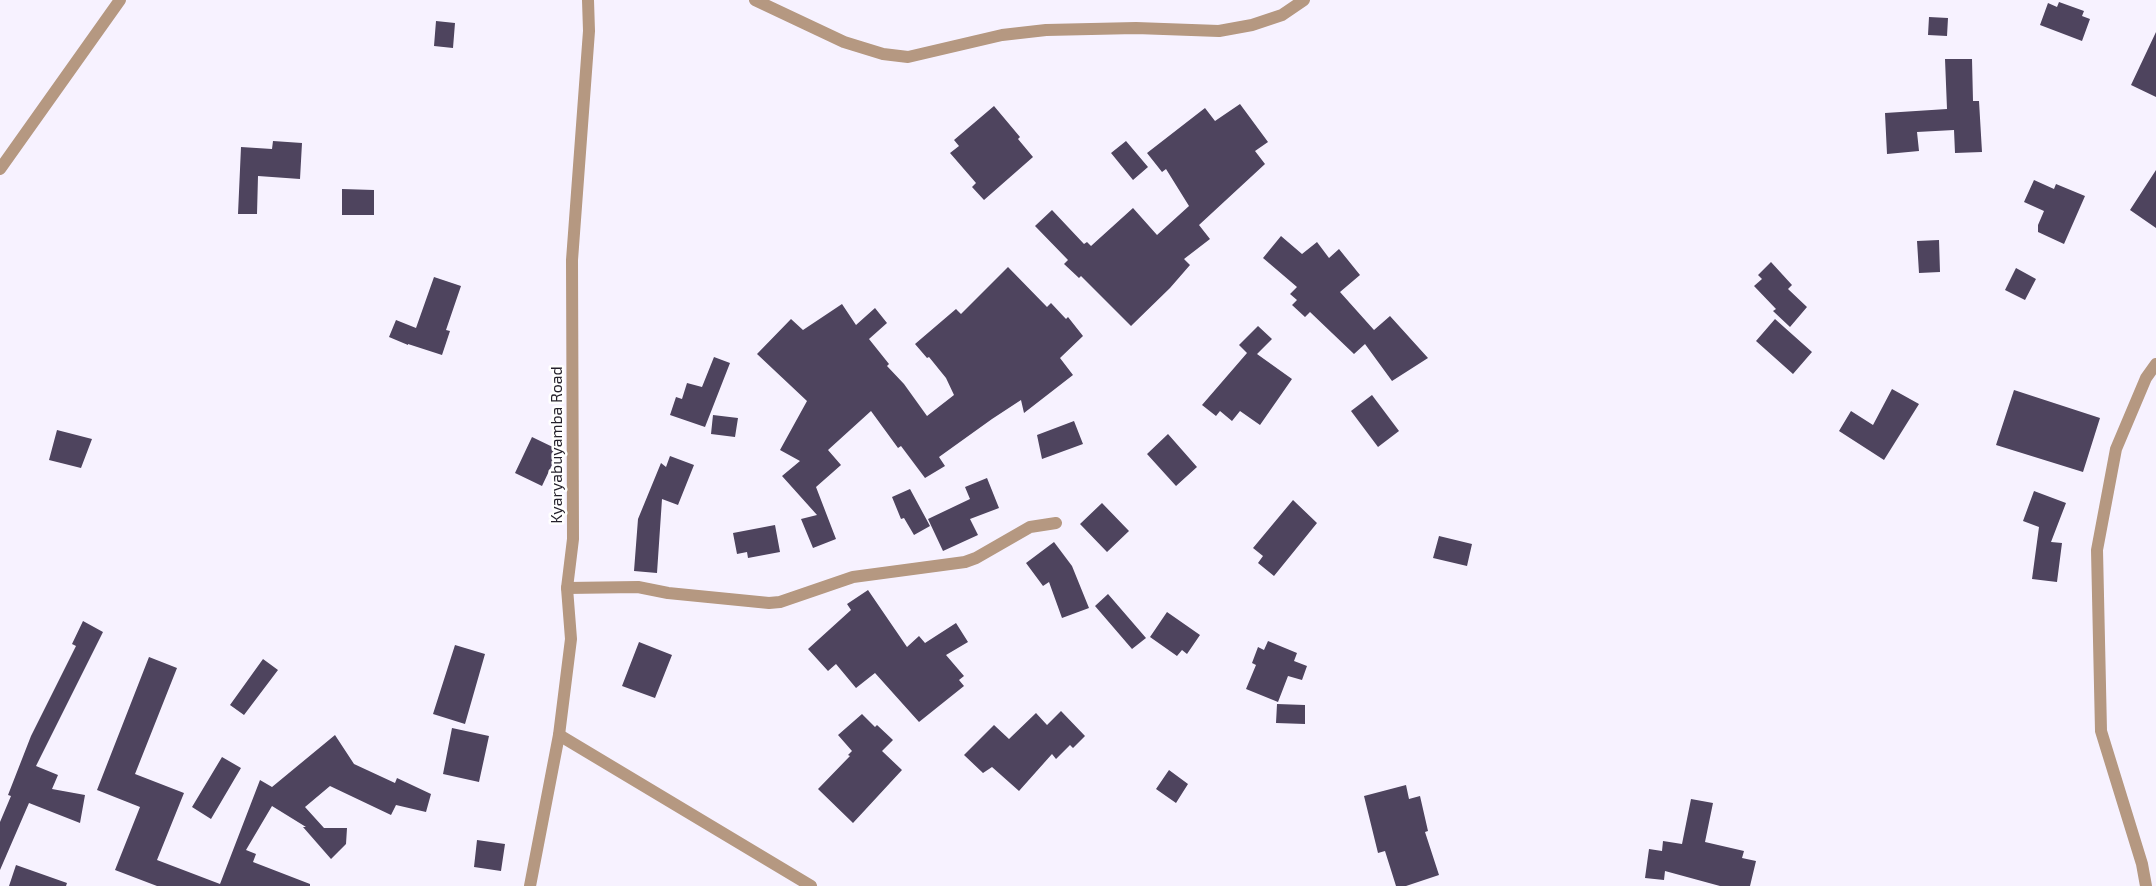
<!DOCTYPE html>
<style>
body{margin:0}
canvas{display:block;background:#f7f2ff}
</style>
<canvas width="2156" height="886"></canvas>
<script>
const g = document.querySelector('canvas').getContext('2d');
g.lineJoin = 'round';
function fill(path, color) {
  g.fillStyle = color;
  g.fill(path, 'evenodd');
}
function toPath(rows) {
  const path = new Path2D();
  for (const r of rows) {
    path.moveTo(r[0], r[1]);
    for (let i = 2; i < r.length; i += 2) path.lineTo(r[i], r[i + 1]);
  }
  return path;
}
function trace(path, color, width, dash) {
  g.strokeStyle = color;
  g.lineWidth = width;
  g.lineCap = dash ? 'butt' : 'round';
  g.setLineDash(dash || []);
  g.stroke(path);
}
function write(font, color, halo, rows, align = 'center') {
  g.font = font + ' "Exo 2",sans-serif';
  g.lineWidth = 5;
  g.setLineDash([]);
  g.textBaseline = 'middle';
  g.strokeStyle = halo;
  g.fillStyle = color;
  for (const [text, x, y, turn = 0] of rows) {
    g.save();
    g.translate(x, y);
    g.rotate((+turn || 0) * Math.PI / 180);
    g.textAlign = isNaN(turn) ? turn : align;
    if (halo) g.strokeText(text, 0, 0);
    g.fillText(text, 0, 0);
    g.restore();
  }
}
fill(toPath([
 [2059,2,2084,11,2082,16,2090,19,2082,41,2040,25,2048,3,2057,7],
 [1929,17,1948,18,1947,36,1928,35],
 [436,21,455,23,453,48,434,46],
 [2156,32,2156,97,2131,85],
 [1945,59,1972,59,1973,101,1979,101,1982,152,1955,153,1954,130,1917,132,1919,151,1887,154,1885,113,1947,109],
 [1240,104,1268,142,1255,151,1265,164,1199,225,1210,239,1184,259,1190,265,1170,288,1131,326,1081,276,1079,278,1064,264,1068,260,1035,226,1052,210,1084,244,1087,242,1091,246,1133,208,1157,235,1189,206,1166,169,1162,172,1147,153,1205,108,1215,121],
 [994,106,1020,137,1018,139,1033,157,984,200,972,187,976,183,950,153,959,146,954,140],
 [273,141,302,143,300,179,258,176,257,214,238,214,241,147,272,149],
 [1126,141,1148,167,1133,180,1111,153],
 [2156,170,2156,228,2130,210],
 [2034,180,2054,189,2056,184,2085,196,2064,244,2038,232,2038,225,2044,211,2024,202],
 [342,189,374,190,374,215,342,215],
 [1281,236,1302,254,1317,242,1329,258,1339,249,1360,275,1340,292,1374,330,1390,316,1428,358,1392,381,1365,344,1354,354,1310,312,1305,317,1292,305,1297,300,1290,294,1297,287,1263,258],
 [1939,240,1940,272,1919,273,1917,241],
 [1771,262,1792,285,1788,289,1807,307,1790,327,1773,311,1776,309,1754,286,1762,279,1758,275],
 [1008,267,1047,307,1051,303,1066,319,1068,317,1083,336,1060,358,1073,375,1024,413,1021,400,992,419,939,457,945,466,925,478,901,446,898,448,871,411,828,450,841,465,816,487,836,539,813,548,801,519,817,515,782,476,800,461,780,450,807,401,757,354,791,319,803,330,842,304,856,325,875,308,887,323,869,339,889,364,887,366,904,384,927,416,954,395,946,378,929,357,927,358,915,344,956,309,961,314],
 [2016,268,2036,279,2025,300,2005,290],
 [434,277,461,286,446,330,450,331,442,355,408,344,408,345,389,337,396,320,416,328],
 [1775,319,1812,352,1793,374,1756,341],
 [1258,326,1272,339,1257,354,1292,379,1260,425,1240,411,1232,421,1220,411,1216,416,1202,405,1247,353,1239,345],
 [714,357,730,363,705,427,670,415,676,397,682,399,687,383,702,387],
 [1892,389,1919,404,1884,460,1839,431,1851,411,1873,425],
 [2014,390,2100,418,2083,472,1996,445],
 [1372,395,1399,431,1378,447,1351,411],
 [713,415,738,418,735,437,711,434],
 [1074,421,1083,444,1042,459,1037,435],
 [57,430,92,439,81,468,49,460],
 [1168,434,1197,467,1176,486,1147,454],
 [532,437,559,450,542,486,515,473],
 [670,456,694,465,678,505,662,499,657,573,634,571,638,519,661,463,666,467],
 [987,478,999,508,970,519,978,535,943,551,928,519,970,499,965,487],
 [910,489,930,526,914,535,904,518,901,519,892,497],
 [2034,491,2066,503,2051,542,2062,543,2057,582,2032,579,2039,527,2023,521],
 [1293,500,1317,523,1274,576,1258,563,1263,556,1253,548],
 [1102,503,1129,531,1107,552,1080,524],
 [775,525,780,552,748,558,747,552,737,554,733,533],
 [1439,536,1472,544,1467,566,1433,558],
 [1054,542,1072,566,1089,608,1062,618,1049,582,1043,586,1026,563],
 [868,590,907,647,919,636,925,643,956,623,968,642,946,655,964,676,959,680,964,686,919,722,875,673,856,688,836,664,828,671,808,649,851,610,847,604],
 [1108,594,1146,638,1132,649,1095,606],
 [1167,612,1200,635,1187,654,1182,650,1177,656,1150,637],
 [83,621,103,632,36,766,58,775,52,789,85,795,80,823,29,803,0,870,0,822,11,796,8,795,31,736,76,646,72,644],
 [1268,641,1297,653,1294,661,1307,666,1302,680,1288,676,1278,702,1246,689,1256,665,1252,663,1258,647,1264,650],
 [639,642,672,655,655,698,622,686],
 [455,645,485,654,465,724,433,714],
 [149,657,177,668,135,774,184,793,157,860,220,884,260,780,272,787,335,735,354,764,395,783,397,778,431,794,426,812,396,805,391,815,330,786,305,807,324,828,347,828,346,844,331,859,303,827,306,827,272,806,246,850,256,854,253,862,310,884,310,886,157,886,115,870,140,807,97,790],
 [263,659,278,670,244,715,230,705],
 [1277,704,1305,705,1305,724,1276,723],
 [1061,711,1085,736,1073,748,1070,745,1056,759,1052,754,1019,791,992,767,983,773,964,755,994,725,1009,739,1036,713,1047,725],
 [862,714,875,727,877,725,893,740,882,751,902,770,853,823,818,789,850,756,848,755,852,751,838,735],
 [452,728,489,736,479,782,443,774],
 [222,757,241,768,211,819,192,807],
 [1169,770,1188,784,1176,803,1156,789],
 [1406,785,1409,799,1420,796,1428,831,1425,832,1439,875,1406,886,1396,886,1385,851,1378,853,1364,796],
 [1691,799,1713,803,1705,842,1744,851,1742,858,1756,861,1750,886,1720,886,1665,871,1664,880,1645,878,1649,849,1662,851,1663,841,1682,844],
 [477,840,505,844,501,871,474,867],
 [16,865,67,883,66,886,9,886]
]), '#4e445e');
trace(toPath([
 [755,0,844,42,883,54,908,57,1002,35,1046,30,1136,28,1219,31,1252,25,1282,15,1304,0],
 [0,169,120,0],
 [567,588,638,587,668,593,769,603,780,602,853,577,965,562,976,558,1030,527,1056,523],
 [559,735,811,886],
 [2146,886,2142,864,2101,731,2097,550,2116,449,2146,378,2156,364]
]), '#b59881', 12);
trace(toPath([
 [530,886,559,735,571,639,567,588,573,539,572,260,589,31,588,0]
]), '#b59881', 12);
write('16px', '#231f2a', '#fff', [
 ["Kyaryabuyamba Road",557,445,-90]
]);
</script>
